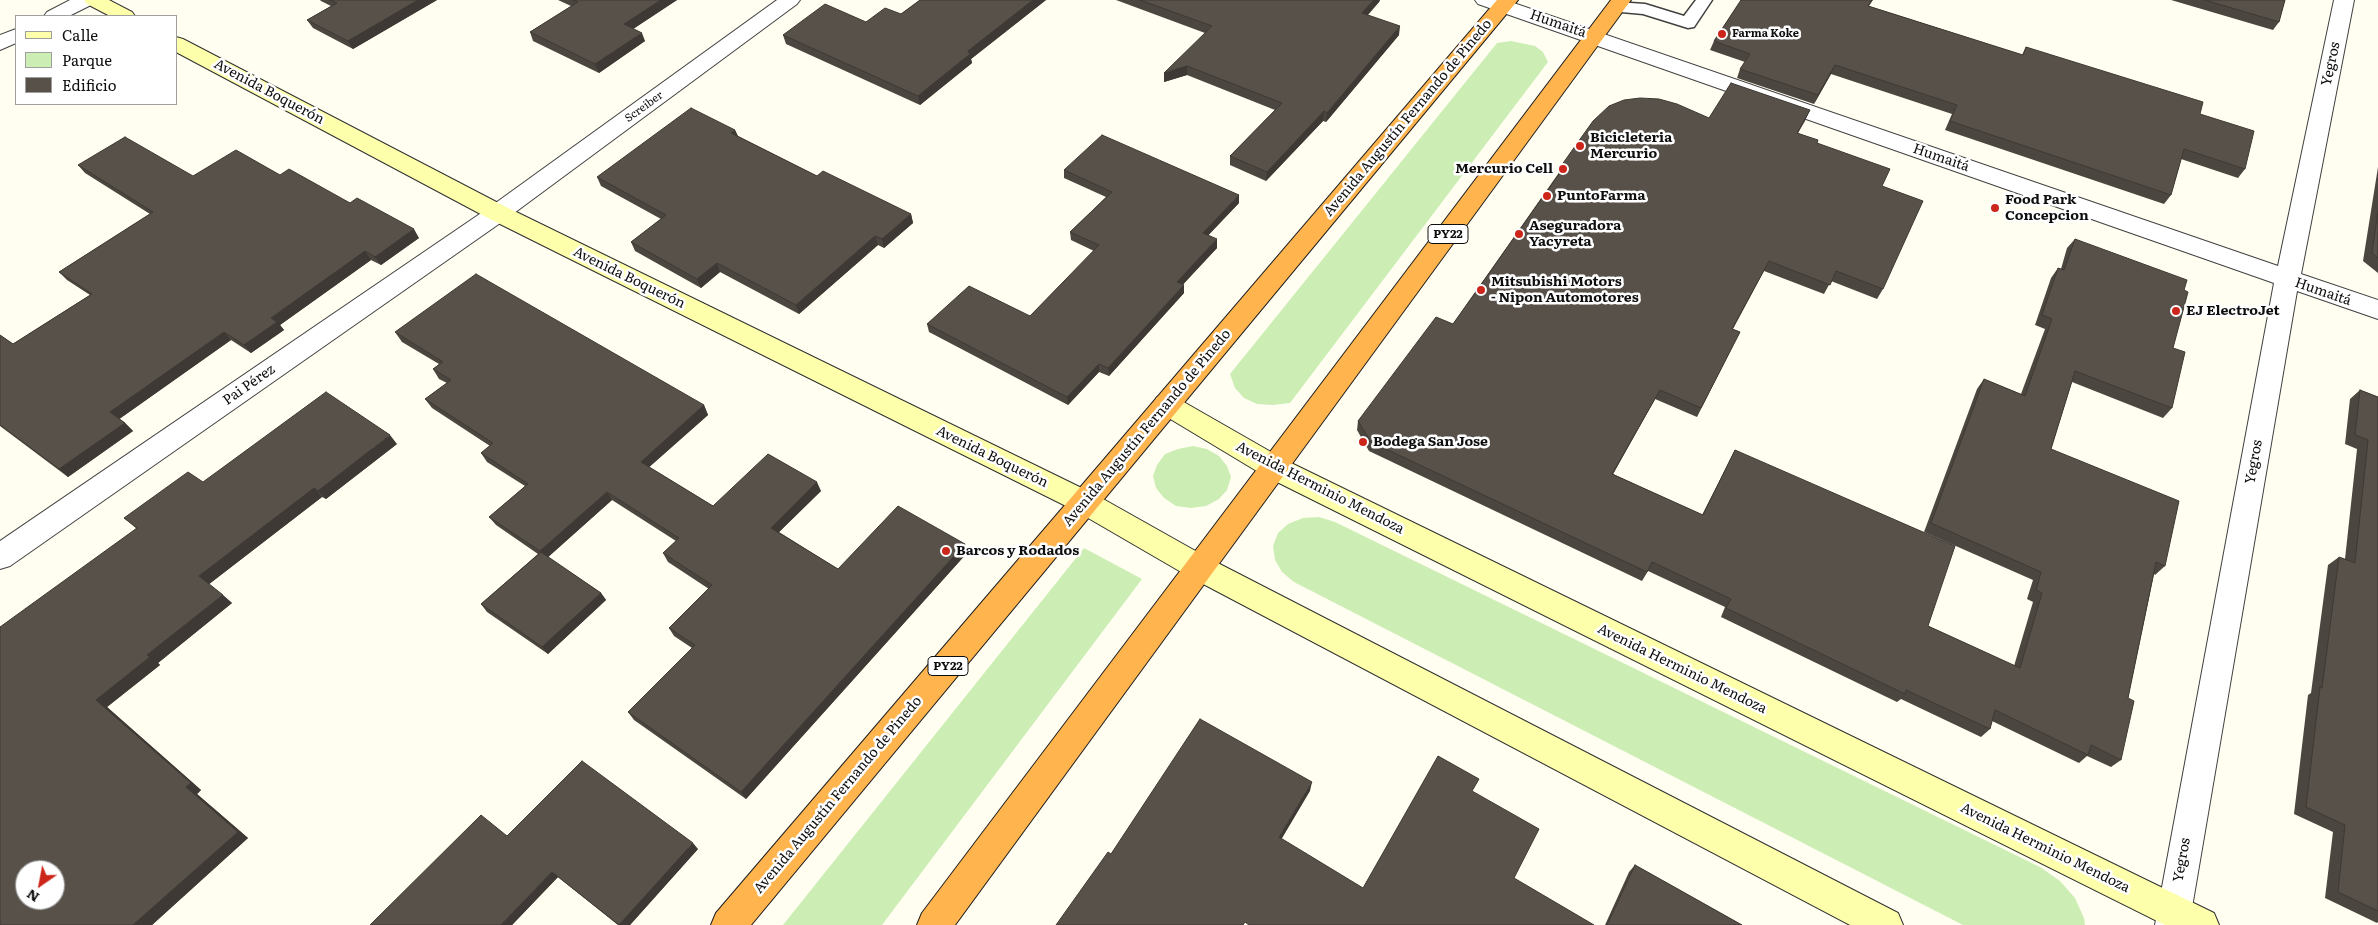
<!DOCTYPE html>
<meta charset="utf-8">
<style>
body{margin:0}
#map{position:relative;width:2378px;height:925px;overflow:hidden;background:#fffef0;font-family:Literata,serif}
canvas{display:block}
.legend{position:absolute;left:15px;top:15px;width:162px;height:90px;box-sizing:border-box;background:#fff;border:1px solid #9f9f9f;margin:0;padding:6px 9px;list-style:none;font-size:15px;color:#0e0e0e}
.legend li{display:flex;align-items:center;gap:10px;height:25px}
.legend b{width:25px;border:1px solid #9f9f9f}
.north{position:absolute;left:15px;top:860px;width:50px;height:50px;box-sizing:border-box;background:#fff;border:1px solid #9f9f9f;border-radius:50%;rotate:213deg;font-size:14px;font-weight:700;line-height:20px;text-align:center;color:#0e0e0e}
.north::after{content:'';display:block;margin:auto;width:18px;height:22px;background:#cc2519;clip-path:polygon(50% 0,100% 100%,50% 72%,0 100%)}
</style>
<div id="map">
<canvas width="2378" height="925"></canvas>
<ul class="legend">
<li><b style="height:6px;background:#feffab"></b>Calle</li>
<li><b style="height:14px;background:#cceeb5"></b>Parque</li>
<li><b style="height:14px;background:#58514a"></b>Edificio</li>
</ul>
<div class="north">N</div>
</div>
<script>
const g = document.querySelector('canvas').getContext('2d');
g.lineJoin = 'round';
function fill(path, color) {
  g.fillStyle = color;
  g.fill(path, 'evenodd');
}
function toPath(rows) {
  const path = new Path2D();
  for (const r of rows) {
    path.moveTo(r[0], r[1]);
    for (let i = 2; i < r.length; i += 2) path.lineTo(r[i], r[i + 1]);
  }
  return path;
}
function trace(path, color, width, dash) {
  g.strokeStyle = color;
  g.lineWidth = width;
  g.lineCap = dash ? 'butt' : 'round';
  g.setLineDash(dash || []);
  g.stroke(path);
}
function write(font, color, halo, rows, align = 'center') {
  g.font = font + ' Literata,serif';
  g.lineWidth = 5;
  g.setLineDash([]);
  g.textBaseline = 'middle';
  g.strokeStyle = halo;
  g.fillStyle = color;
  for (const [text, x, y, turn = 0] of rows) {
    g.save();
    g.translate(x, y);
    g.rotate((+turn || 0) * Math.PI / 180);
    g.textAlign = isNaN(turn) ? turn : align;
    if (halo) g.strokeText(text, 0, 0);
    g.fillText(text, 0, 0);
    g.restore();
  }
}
fill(toPath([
 [1511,41,1535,46,1543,52,1548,62,1290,403,1273,405,1257,404,1244,398,1235,388,1230,374,1497,43],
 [1193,446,1207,449,1219,456,1227,466,1231,477,1227,490,1219,499,1206,506,1191,508,1176,506,1164,498,1156,488,1153,476,1157,465,1165,454,1178,449],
 [1319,517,1335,522,2040,867,2060,881,2075,898,2084,918,2085,925,1963,925,1294,582,1282,572,1275,560,1273,546,1278,533,1288,524,1303,518],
 [1084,548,1142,579,882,925,783,925]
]), '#cceeb5');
const lane = toPath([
 [1696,0,1712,0,1694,27,1688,28,1643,14,1610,11,1608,7,1610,3,1616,2,1645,4,1684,16,1696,0]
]);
const street = toPath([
 [70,0,96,0,93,4,69,16,44,16,47,12,70,0],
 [777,0,800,0,797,4,506,219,10,566,0,569,0,541,490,207,777,0],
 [1475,0,1505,0,2278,266,2334,0,2354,0,2301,274,2378,300,2378,319,2297,291,2189,925,2155,925,2274,283,1478,4,1475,0],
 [16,29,16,43,0,50,0,35,16,29]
]);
const secondary = toPath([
 [84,0,109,0,132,12,135,16,110,16,87,4,84,0],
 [176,37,183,39,506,207,1096,495,1208,558,1898,913,1903,925,1850,925,1188,576,1076,511,490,219,176,52,176,37],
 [1166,394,1175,397,1285,460,2214,913,2219,925,2165,925,1265,476,1157,411,1153,404,1157,397,1166,394]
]);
const highway = toPath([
 [1497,0,1518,0,751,925,711,925,716,913,1497,0],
 [1611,0,1631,0,955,925,917,925,922,913,1611,0]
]);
trace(lane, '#414141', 3);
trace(street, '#414141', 2);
trace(secondary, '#303030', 2);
trace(highway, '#1f1f1f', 2);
fill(lane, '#fff');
fill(street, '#fff');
fill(secondary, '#feffab');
fill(highway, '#ffb44e');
fill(toPath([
 [320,0,437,0,353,49,313,28,307,20,331,6,321,1],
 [558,0,677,0,633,29,645,41,599,73,533,41,530,32,571,6],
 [920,0,1046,0,971,59,972,63,920,105,786,44,783,35,866,22,901,14],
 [1116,0,1380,0,1379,2,1368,15,1399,35,1326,122,1323,121,1266,181,1230,165,1230,156,1275,110,1187,75,1164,82,1205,33],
 [1741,0,1873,0,1869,6,2022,55,2026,47,2200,114,2245,169,2238,178,2181,159,2171,195,2164,204,1945,130,1952,114,1831,74,1814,104,1737,78,1740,69,1745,62,1710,50,1714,41],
 [2171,0,2285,0,2279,22,2273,30],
 [1810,110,1798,133,1817,143,1882,186,1883,289,1877,299,1831,281,1824,294,1764,271,1733,329,1740,332,1697,417,1655,399,1613,474,1702,515,1735,450,1928,626,2014,666,2033,602,2027,599,2033,580,1924,532,1977,389,1984,379,2021,394,2045,329,2035,325,2051,278,2058,268,2061,269,2067,248,2075,239,2184,290,2173,348,2172,408,2163,418,2072,382,2051,449,2165,566,2155,575,2154,574,2128,698,2121,760,2111,767,2087,756,2079,763,1992,721,1990,729,1981,737,1901,699,1897,702,1721,617,1725,607,1648,571,1642,581,1369,451,1357,430,1358,421,1453,324,1558,174,1561,166,1709,118],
 [735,130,738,136,817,176,911,214,913,223,884,248,878,245,799,314,720,272,701,288,635,251,631,242,661,219,601,186,597,177],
 [78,165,193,176,280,175,350,203,419,238,381,265,371,260,280,325,284,330,251,353,231,340,119,419,125,423,133,431,68,477,0,426,0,335,13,344,90,295,67,280,59,272,150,214,85,173],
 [2378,167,2378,273,2363,261],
 [1064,170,1239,203,1208,235,1217,248,1183,284,1184,293,1109,376,1099,372,1068,405,929,332,927,324,1030,316,1094,251,1071,240,1070,232,1106,197,1064,178],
 [395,332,704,405,708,415,649,467,713,506,821,491,779,532,838,569,965,544,967,553,746,799,634,720,628,712,692,648,674,636,669,628,709,589,668,562,663,553,676,541,612,500,548,557,601,593,606,600,548,654,487,612,481,604,538,554,496,525,489,517,525,486,487,462,481,453,490,446,432,408,425,399,447,383,439,379,433,369,439,364,402,342],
 [2360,390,2378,397,2378,922,2377,923,2325,898,2333,832,2294,814,2308,695,2311,693,2328,565,2339,557,2345,559,2357,449,2345,444,2350,399],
 [397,444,326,499,322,497,209,584,232,603,158,663,160,665,107,707,201,790,197,794,248,838,152,925,0,925,136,528,124,518,203,482],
 [507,836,698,849,630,925,618,925,558,877,512,925,370,925],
 [1635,865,1742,925,1605,925,1629,872]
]), '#4c4640');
fill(toPath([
 [418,0,437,0,353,49,348,41],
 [661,0,677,0,627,33,624,24],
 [1033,0,1046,0,971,59,972,63,920,105,918,96,968,51],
 [1374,0,1380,0,1379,2,1361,22,1362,13],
 [1400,26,1399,35,1326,122,1327,113],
 [642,33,645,41,599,73,595,64],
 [1835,65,1831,74,1814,104,1818,95],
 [1187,66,1187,75,1164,82,1164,73],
 [1810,110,1805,121,1792,143,1797,133],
 [1324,111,1323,121,1266,181,1267,172],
 [735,130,739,139,731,133],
 [1239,195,1239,203,1203,241,1203,233],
 [911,214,913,223,884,248,882,239],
 [414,229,419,238,381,265,375,257],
 [875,236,878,245,799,314,796,305],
 [1217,239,1217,248,1178,290,1177,282],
 [365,251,371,260,280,325,284,330,251,353,244,345,271,318],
 [717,263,720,272,701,288,697,279],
 [1184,285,1184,293,1109,376,1108,368],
 [224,332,231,340,118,420,110,412],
 [1099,364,1099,372,1068,405,1067,397],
 [1660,390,1655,399,1608,483,1612,474],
 [704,405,708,415,646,470,641,462],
 [125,423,133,431,68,477,59,469],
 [390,435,397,444,326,499,318,491],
 [817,482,821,491,775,536,771,528],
 [314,488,322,497,208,585,199,576],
 [607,492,612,500,546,559,540,551],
 [965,544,967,553,746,799,741,792],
 [601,593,606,600,548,654,542,647],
 [223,595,232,603,158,663,160,665,107,707,201,790,197,794,248,838,152,925,133,925,186,787,96,700,147,655],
 [1312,782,1310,791,1278,845,1279,837],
 [693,843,698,849,630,925,619,925],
 [552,872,558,877,512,925,501,925]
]), '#3e3934');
const building = toPath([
 [330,0,418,0,348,41,307,20,337,3,330,0],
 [573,0,661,0,624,24,642,33,595,64,530,32,578,2,573,0],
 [920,0,1033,0,968,51,970,54,918,96,783,35,825,4,866,22,885,8,901,14,920,0],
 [1140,0,1374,0,1362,13,1400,26,1327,113,1324,111,1267,172,1230,156,1282,103,1187,66,1164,73,1212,26,1140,0],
 [1741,0,1872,0,1868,6,2023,55,2026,47,2203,102,2200,114,2254,131,2245,169,2184,149,2171,195,1950,121,1957,105,1835,65,1818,95,1740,69,1750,54,1714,41,1741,0],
 [2205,0,2285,0,2279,22,2205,0],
 [1731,83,1810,110,1797,133,1818,140,1817,143,1890,169,1882,186,1923,201,1883,289,1836,271,1830,285,1769,261,1732,329,1740,332,1701,408,1660,390,1612,474,1703,515,1735,450,1955,546,1928,626,2020,668,2042,593,2036,590,2041,572,1931,523,1984,379,2025,396,2052,319,2042,315,2058,268,2064,270,2075,239,2187,280,2184,290,2188,292,2173,348,2185,352,2172,408,2075,371,2051,449,2179,501,2165,566,2156,562,2128,698,2134,701,2121,760,2091,745,2088,755,1995,710,1990,729,1906,690,1905,694,1726,608,1731,599,1652,562,1647,572,1371,442,1358,421,1436,317,1453,324,1564,167,1561,166,1593,121,1609,106,1624,100,1640,98,1659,99,1677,104,1709,118,1731,83],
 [691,108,735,130,731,133,817,176,823,171,911,214,882,239,875,236,796,305,717,263,697,279,631,242,666,215,597,177,691,108],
 [1102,135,1239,195,1203,233,1217,239,1177,282,1184,285,1108,368,1099,364,1067,397,927,324,969,286,1030,316,1099,245,1070,232,1112,192,1064,170,1102,135],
 [125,137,193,176,236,150,280,175,289,169,350,203,357,198,414,229,375,257,365,251,271,318,277,322,244,345,224,332,110,412,125,423,59,469,0,425,0,335,13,344,92,294,59,272,153,212,78,165,125,137],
 [2378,211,2378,258,2372,253,2378,211],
 [476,274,704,405,641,462,713,506,768,454,817,482,771,528,838,569,898,506,965,544,741,792,628,712,695,645,669,628,712,585,663,553,679,538,607,492,540,551,489,517,528,484,481,453,493,443,425,399,451,380,433,369,443,362,395,332,476,274],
 [2360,390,2378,397,2378,911,2338,892,2345,825,2306,807,2320,687,2322,688,2339,557,2355,563,2368,440,2355,435,2360,390],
 [326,392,390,435,318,491,314,488,199,576,223,595,147,655,150,657,96,700,191,783,186,787,238,832,133,925,0,925,0,627,137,528,124,518,188,472,203,482,326,392],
 [25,870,55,870,55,900,25,900,25,870],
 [541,552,601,593,542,647,481,604,541,552],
 [1200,719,1312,782,1279,837,1363,888,1438,756,1479,779,1472,791,1539,829,1514,878,1594,925,1249,925,1245,922,1243,925,1056,925,1108,852,1111,854,1200,719],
 [582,761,693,843,619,925,552,872,501,925,370,925,481,815,507,836,582,761],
 [1635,865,1742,925,1607,925,1635,865]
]);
fill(building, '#58514a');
trace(building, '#3e3934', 1);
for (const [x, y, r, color] of [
 [1722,34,5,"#cc2519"],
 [1580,146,5,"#cc2519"],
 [1563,169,5,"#cc2519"],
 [1547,196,5,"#cc2519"],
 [1995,208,5,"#cc2519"],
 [1519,234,5,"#cc2519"],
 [1481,290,5,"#cc2519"],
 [2176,311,5,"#cc2519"],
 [1363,442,5,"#cc2519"],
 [946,551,5,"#cc2519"]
]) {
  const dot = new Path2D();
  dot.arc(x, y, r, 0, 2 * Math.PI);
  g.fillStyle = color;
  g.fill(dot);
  trace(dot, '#fff', 2);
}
write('bold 11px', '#0e0e0e', '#fff', [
 ["Farma Koke",1732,34]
], 'left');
write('11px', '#0e0e0e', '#fff', [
 ["Screiber",644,107,-36]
]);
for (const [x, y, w] of [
 [1448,234,40],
 [948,666,40]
]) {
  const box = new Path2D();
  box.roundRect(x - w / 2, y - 9.5, w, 19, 4);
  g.fillStyle = '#fff';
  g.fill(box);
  trace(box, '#0e0e0e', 1);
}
write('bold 12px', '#0e0e0e', null, [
 ["PY22",1448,234],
 ["PY22",948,666]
]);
write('14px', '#0e0e0e', '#fff', [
 ["Humaitá",1558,24,19],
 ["Yegros",2331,64,-78],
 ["Avenida Boquerón",269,92,28],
 ["Avenida Augustín Fernando de Pinedo",1408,118,-50],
 ["Humaitá",1941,158,19],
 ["Avenida Boquerón",629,278,26],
 ["Humaitá",2323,292,19],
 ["Pai Pérez",249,385,-35],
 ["Avenida Augustín Fernando de Pinedo",1147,428,-50],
 ["Avenida Boquerón",992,457,26],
 ["Yegros",2254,462,-80],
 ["Avenida Herminio Mendoza",1320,488,27],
 ["Avenida Herminio Mendoza",1682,669,26],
 ["Avenida Augustín Fernando de Pinedo",838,795,-50],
 ["Avenida Herminio Mendoza",2045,848,26],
 ["Yegros",2182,860,-80]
]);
write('bold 14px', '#0e0e0e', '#fff', [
 ["Bicicleteria",1590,138],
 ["Mercurio",1590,154],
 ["Mercurio Cell",1553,169,"right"],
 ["PuntoFarma",1557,196],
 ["Food Park",2005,200],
 ["Concepcion",2005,216],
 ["Aseguradora",1529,226],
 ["Yacyreta",1529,242],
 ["Mitsubishi Motors",1491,282],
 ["- Nipon Automotores",1491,298],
 ["EJ ElectroJet",2186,311],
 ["Bodega San Jose",1373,442],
 ["Barcos y Rodados",956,551]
], 'left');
</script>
